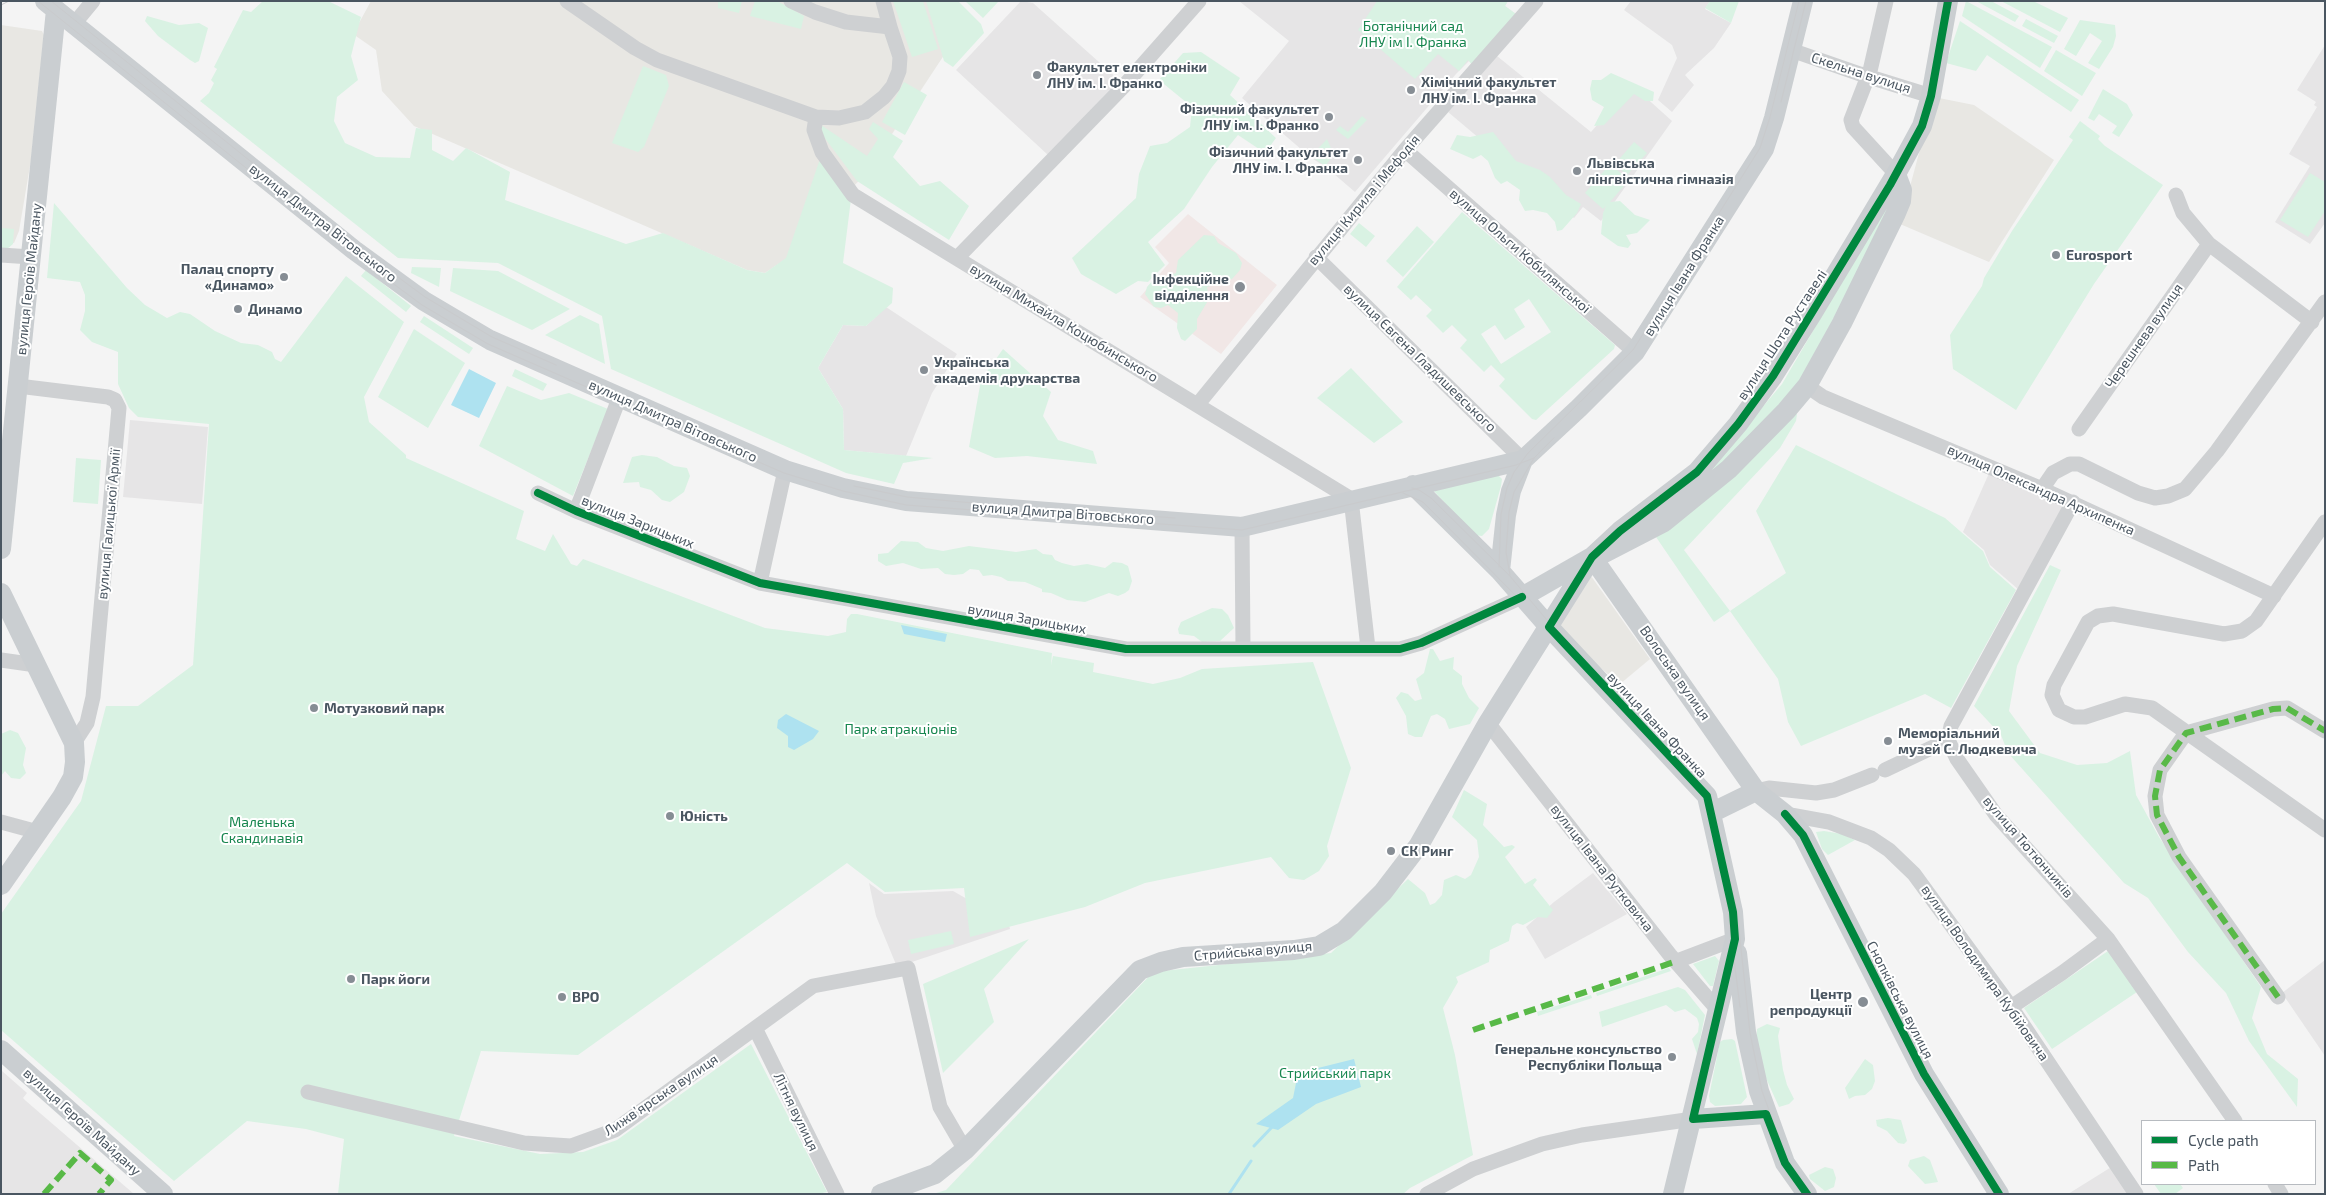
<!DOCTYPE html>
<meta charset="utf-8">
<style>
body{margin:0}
#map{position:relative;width:2326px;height:1195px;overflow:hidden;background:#f4f4f4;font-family:"Exo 2",sans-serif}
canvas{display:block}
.frame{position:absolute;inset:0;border:2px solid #4a5661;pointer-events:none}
.legend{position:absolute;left:2141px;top:1120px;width:175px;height:65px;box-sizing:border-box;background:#fff;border:1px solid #b7bbc0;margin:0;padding:6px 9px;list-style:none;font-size:15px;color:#4a5661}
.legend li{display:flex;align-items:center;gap:10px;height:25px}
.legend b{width:25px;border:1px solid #b7bbc0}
</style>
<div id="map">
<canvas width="2326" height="1195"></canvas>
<div class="frame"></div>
<ul class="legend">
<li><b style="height:6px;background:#00873e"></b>Cycle path</li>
<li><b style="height:6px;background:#58b947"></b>Path</li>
</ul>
</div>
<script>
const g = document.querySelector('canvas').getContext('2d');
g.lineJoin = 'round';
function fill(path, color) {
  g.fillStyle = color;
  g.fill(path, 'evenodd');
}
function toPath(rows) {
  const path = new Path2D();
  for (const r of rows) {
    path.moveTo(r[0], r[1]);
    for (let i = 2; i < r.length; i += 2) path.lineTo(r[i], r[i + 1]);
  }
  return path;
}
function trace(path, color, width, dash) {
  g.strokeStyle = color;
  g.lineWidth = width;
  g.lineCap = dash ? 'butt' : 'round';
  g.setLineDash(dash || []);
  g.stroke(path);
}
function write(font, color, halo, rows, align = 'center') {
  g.font = font + ' "Exo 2",sans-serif';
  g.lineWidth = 4;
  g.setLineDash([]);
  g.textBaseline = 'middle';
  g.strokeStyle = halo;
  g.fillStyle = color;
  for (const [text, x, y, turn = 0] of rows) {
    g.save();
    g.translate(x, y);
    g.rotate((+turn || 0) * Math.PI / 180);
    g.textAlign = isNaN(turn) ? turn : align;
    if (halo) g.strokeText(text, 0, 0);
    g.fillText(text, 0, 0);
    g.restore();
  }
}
fill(toPath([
 [371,1,944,1,954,40,867,172,786,259,765,273,747,270,414,126,382,91,376,50,353,34],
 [1,25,42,31,44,35,31,160,19,231,14,243,1,242],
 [1934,97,1974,105,2054,160,1989,262,1900,224],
 [1591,576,1650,659,1620,684,1597,665,1557,623]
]), '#e8e7e3');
fill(toPath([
 [1021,1,1033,3,1119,80,1048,155,956,70],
 [1239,1,1508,1,1505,6,1516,14,1456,74,1355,192,1327,168,1310,157,1242,98,1289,41],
 [1631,1,1710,1,1705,9,1731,23,1714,48,1685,75,1694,85,1672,112,1658,100,1677,58,1672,45,1624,10],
 [2325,45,2325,223,2310,244,2275,222,2310,166,2289,154,2317,107,2314,105,2316,102,2297,90],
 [1497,56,1591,132,1632,85,1672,121,1601,221,1583,207,1574,218,1448,112],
 [886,307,957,354,932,393,906,456,844,450,843,409,818,368,843,325,866,326],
 [130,420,208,427,202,504,123,497],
 [1990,471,2070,504,2019,590,1990,565,1984,550,1963,532],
 [1593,873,1627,914,1545,959,1526,927,1554,902],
 [869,883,884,894,953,891,983,908,1005,909,1010,929,897,967,876,916],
 [2325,960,2325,1056,2282,993],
 [2,1071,27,1093,23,1098,26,1101,134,1194,1,1194],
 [2113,1166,2131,1194,2068,1194]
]), '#e6e5e6');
fill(toPath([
 [1188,214,1277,285,1221,354,1140,297,1169,263,1155,247]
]), '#f1e7e6');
fill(toPath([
 [263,1,328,1,361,17,351,56,358,80,337,97,334,121,345,143,376,157,410,158,416,128,432,130,432,150,453,161,466,148,510,172,505,200,626,244,663,233,747,270,765,273,786,258,821,156,851,199,843,263,893,288,892,303,866,326,843,325,818,368,843,409,844,450,933,458,903,463,894,484,846,473,611,369,602,316,498,263,398,258,200,101,209,93,214,83,211,80,217,69,214,67,243,10,251,12],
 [718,1,742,1,739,13,718,8],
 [755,1,777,1,804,16,801,29,750,16],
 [893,1,923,1,938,49,912,57],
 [926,1,958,1,981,24,984,33,953,67,944,61],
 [965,1,999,1,983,18],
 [1377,1,1508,1,1505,6,1516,14,1474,67,1468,60,1459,71,1438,54,1415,79,1358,30],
 [1710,1,1739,1,1731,23,1705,8],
 [1966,1,2052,47,2040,68,1962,16],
 [1976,1,1991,1,2019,16,2015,22],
 [2001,1,2033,1,2068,18,2060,32],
 [147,16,179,25,199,23,208,28,199,61,195,63,190,60,158,36,145,21],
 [2026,19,2058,36,2054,43,2022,26],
 [2080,20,2115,25,2116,36,2113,47,2099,69,2088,63,2102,41,2090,33,2076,56,2064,49],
 [1960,21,2079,100,2071,112,1987,55,1976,71,1946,63],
 [2056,50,2096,73,2082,96,2044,71],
 [1201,52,1240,78,1230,95,1276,138,1265,153,1238,135,1212,167,1184,209,1148,242,1165,265,1148,282,1138,281,1116,294,1081,274,1072,258,1136,198,1139,174,1150,146,1167,143,1190,127,1192,107,1159,80,1183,53],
 [643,66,666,75,669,86,644,147,638,152,612,143],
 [1611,73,1654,92,1653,101,1645,101,1634,94,1604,125,1594,126,1604,107,1592,100,1590,89,1592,80,1601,80],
 [904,82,927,95,905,135,882,122],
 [2103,89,2127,104,2133,115,2119,137,2112,133,2117,126,2099,114,2094,121,2088,118],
 [1362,116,1367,120,1348,139,1336,130,1340,126,1348,132],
 [2080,121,2100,136,2098,139,2105,146,2163,185,2094,284,2016,410,1953,369,1950,335,1982,286,1984,278,2012,231,2073,140,2069,137],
 [873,122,903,141,893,157,920,186,940,181,969,206,949,240,857,181,821,133,821,125,867,156,878,139,869,129],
 [1493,132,1516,161,1540,170,1550,177,1566,195,1581,204,1577,213,1562,230,1557,231,1555,222,1547,213,1533,210,1525,211,1519,200,1520,190,1507,181,1501,184,1495,178,1488,161,1481,155,1473,159,1450,149,1457,135,1470,137],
 [1327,139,1334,155,1325,166,1311,156],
 [1634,142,1647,153,1627,175,1615,164],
 [1610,164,1629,180,1610,202,1620,201,1635,215,1650,220,1637,233,1626,235,1631,244,1628,248,1618,246,1601,234,1603,213,1606,206,1603,209,1585,193],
 [2310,173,2325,182,2325,211,2308,237,2280,220],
 [54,203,127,288,145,305,167,318,180,312,190,314,215,331,241,343,258,345,272,352,275,359,281,362,346,276,404,322,364,397,369,422,406,455,406,458,524,511,516,539,545,551,553,534,571,564,577,566,583,559,765,628,828,636,846,632,847,619,851,614,857,614,1052,653,1051,665,1053,656,1094,663,1093,672,1153,684,1180,678,1202,669,1313,662,1351,768,1327,846,1329,856,1319,871,1304,880,1289,878,1271,857,1145,883,1085,907,970,937,964,888,885,892,847,863,578,1055,481,1051,454,1136,540,1154,583,1152,617,1140,751,1044,827,1192,818,1194,338,1194,344,1139,306,1129,247,1121,174,1181,1,1030,1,914,81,801,106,706,138,706,193,665,209,424,138,417,129,408,118,384,118,352,92,342,80,330,85,311,85,295,80,282,47,278],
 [1891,204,1801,383,1731,460,1661,508,1755,416,1782,384,1883,211],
 [1462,212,1615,345,1614,349,1536,420,1532,419,1499,386,1505,379,1491,365,1484,372,1460,348,1467,340,1452,325,1443,333,1426,316,1432,310,1416,295,1411,300,1397,287],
 [1529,299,1551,332,1501,364,1481,334,1495,325,1505,340,1525,327,1514,309],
 [1359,223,1375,236,1366,247,1350,234],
 [1417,226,1434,242,1403,277,1386,261],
 [1,228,14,229,13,244,6,250,1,250],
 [1204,235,1214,236,1218,243,1236,253,1242,263,1240,270,1232,279,1207,287,1209,299,1197,319,1197,329,1185,341,1181,339,1177,328,1178,313,1168,305,1161,308,1154,307,1145,294,1147,287,1153,280,1176,273,1178,260],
 [412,267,441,268,439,287,411,273],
 [453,268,498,271,570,309,532,330,450,291],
 [366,270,411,306,406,312,361,276],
 [580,315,599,324,605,364,545,335],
 [424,316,473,348,469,354,420,322],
 [414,329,465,363,428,428,378,397],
 [1003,349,1051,392,1043,416,1058,440,1093,451,1097,464,1027,456,995,458,969,447,981,380],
 [1351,368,1403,422,1374,443,1317,398],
 [515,369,547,384,543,391,512,376],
 [507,386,541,400,569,393,608,409,573,496,479,446],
 [1791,413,1797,414,1796,421,1780,448,1684,550,1730,611,1786,573,1756,511,1796,445,1945,518,1983,551,1990,567,2016,590,1951,708,1925,694,1801,746,1788,722,1778,679,1730,611,1714,622,1656,537],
 [642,455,657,457,674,466,687,468,690,476,684,492,670,502,662,500,651,490,640,487,639,482,623,483,632,457],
 [76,458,101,460,98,504,73,502],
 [1497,474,1502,479,1501,486,1489,529,1482,536,1474,535,1433,490],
 [901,541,918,542,926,548,943,551,969,546,1016,552,1036,549,1043,554,1052,555,1055,560,1062,563,1074,566,1087,564,1105,568,1113,562,1122,563,1128,566,1132,581,1129,590,1125,593,1118,596,1109,593,1085,602,1067,600,1051,593,1042,592,1042,589,1025,582,1008,581,1001,577,992,575,983,576,979,570,970,569,963,574,954,575,945,574,938,568,921,569,903,563,886,566,878,561,878,554,888,553],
 [2050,565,2061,570,2017,666,2009,711,2040,753,2077,765,2107,763,2130,751,2136,795,2159,837,2261,987,2252,1018,2267,1054,2298,1079,2297,1107,2249,1041,2226,993,2188,952,2148,898,2124,883,2008,753,2001,735,1974,706],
 [1212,608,1222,609,1228,615,1234,628,1220,641,1202,642,1194,636,1179,634,1178,629,1181,622],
 [1430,649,1433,649,1440,661,1454,657,1453,669,1462,676,1462,684,1469,698,1479,708,1470,724,1449,729,1445,719,1437,714,1431,716,1422,737,1415,737,1408,734,1406,716,1396,698,1401,692,1408,694,1415,701,1422,699,1416,679,1424,673],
 [10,730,18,733,26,748,23,765,26,773,20,779,11,778,5,771,1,776,1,734],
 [1464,790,1487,804,1483,825,1504,847,1512,845,1515,847,1505,857,1525,884,1535,878,1537,880,1533,885,1553,910,1547,918,1538,917,1523,925,1517,923,1512,926,1509,941,1490,950,1489,962,1456,977,1458,982,1443,1008,1455,1055,1473,1155,1410,1188,1403,1194,933,1194,946,1190,1153,972,1331,953,1408,879,1425,893,1430,905,1435,903,1442,895,1444,880,1456,875,1465,879,1471,875,1479,857,1477,840,1452,817],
 [1824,831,1842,834,1855,840,1828,855,1822,849,1816,832],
 [951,931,954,944,911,954,908,940],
 [1029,939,984,989,994,1022,943,1073,923,984],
 [2108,951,2137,992,2052,1049,2024,1008],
 [1715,956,1719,961,1713,986,1710,986,1693,964],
 [1669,968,1671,971,1597,996,1596,993],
 [1678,987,1685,990,1705,1015,1697,1054,1692,1039,1698,1032,1699,1024,1697,1018,1685,1009,1675,1012,1666,1005,1602,1027,1599,1012],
 [1591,995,1592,998,1538,1016,1537,1012],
 [1767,1024,1780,1028,1778,1036,1783,1070,1787,1085,1794,1099,1789,1104,1779,1107,1765,1076,1756,1043,1757,1029],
 [1732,1039,1735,1041,1747,1097,1741,1104,1715,1106,1710,1102,1709,1096,1720,1042,1723,1040],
 [1865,1059,1873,1065,1875,1081,1872,1089,1865,1095,1855,1096,1849,1099,1845,1088],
 [1888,1118,1901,1120,1907,1141,1904,1144,1898,1143,1887,1131,1877,1126,1876,1120],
 [1924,1156,1930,1160,1938,1182,1925,1184,1908,1166,1910,1160],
 [1825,1167,1833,1169,1836,1178,1834,1187,1825,1191,1810,1179,1809,1175],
 [2154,1184,2180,1184,2183,1188,2175,1194,2161,1194]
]), '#d9f2e3');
fill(toPath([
 [469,369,496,383,479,418,451,405],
 [901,625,947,634,945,642,904,634],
 [786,714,819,731,813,739,794,750,788,747,788,736,777,728,778,720],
 [1354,1059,1361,1087,1316,1104,1278,1130,1256,1124,1293,1098,1298,1073]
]), '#aee2f0');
trace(toPath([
 [1254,1146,1273,1126],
 [1229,1194,1251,1161]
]), '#aee2f0', 3);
trace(toPath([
 [567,1,635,48,657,60,816,117,839,118,865,112,884,97,893,86,899,71,900,57,890,27],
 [791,1,815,12,846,22,890,27,883,1],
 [1886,1,1870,71,1851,120,1853,127,1896,174],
 [74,24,93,1],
 [1791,50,1860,74,1931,96],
 [816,117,814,130,822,152,853,195,1351,499,1368,648],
 [1405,150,1635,352],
 [2176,195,2183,213,2209,244,2312,322],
 [1,255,31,257],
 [1316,257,1523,460],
 [957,258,1123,87,1199,1],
 [18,386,108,397,115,400,119,408,93,697,87,723,74,743],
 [1807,386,1823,397,2042,489,2274,596],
 [1198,404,1405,150,1536,1],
 [2079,429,2209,244],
 [2042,489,2053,473,2070,464,2079,464,2138,493,2155,498,2168,496,2185,489,2217,451,2325,302],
 [538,493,576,511,760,583,1126,649,1400,649,1421,643,1522,597],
 [2073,502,1951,726,1948,740,1957,759,1996,815,2108,939,2235,1121],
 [576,511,620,396],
 [2325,522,2256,621,2242,631,2224,634,2113,614,2098,616,2088,622,2054,685,2052,695,2059,710,2074,717,2085,717,2125,704,2152,708,2325,830],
 [1242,527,1243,649],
 [760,583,785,470],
 [1,660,36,665],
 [1488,723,1670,955,1718,1010],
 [2186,733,2160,770,2155,796,2157,815,2179,857,2278,997],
 [2186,733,2273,709,2287,708,2325,731],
 [1885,770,1948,740],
 [1756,791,1769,788,1816,793,1834,790,1872,775],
 [1785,814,1829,822,1871,838,1889,850,1914,874,2011,1007,2136,1194],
 [1,822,38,832],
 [1677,961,1735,939],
 [2011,1007,2062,973,2108,939],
 [756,1030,837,1194],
 [308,1092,524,1143,571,1146,615,1130,813,986,908,968,940,1107,965,1150],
 [2275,1184,2281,1194],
 [1427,1194,1473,1169,1542,1144,1582,1135,1693,1119]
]), '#ced0d2', 15);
trace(toPath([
 [45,1,354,250,424,301,490,340,785,470,843,488,906,501,1242,527,1523,460,1579,408,1635,352,1764,149,1774,118,1803,1],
 [1413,485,1500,571,1549,627,1707,796,1733,912,1735,939,1673,1194],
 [1,549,56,10],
 [1592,557,1756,791,1785,814,1803,835,1924,1074,1999,1194],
 [1500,571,1506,515,1511,491,1523,460],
 [1,593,74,743,75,762,73,777,62,797,1,885],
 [1522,597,1592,557,1604,553,1664,522,1729,469,1786,411,1807,386,1842,323,1896,213,1901,201,1902,190,1896,174],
 [1711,813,1756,791],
 [1737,953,1746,1032,1759,1091,1785,1163,1807,1194],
 [1,1050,163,1194],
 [1693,1119,1766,1114],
 [881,1194,935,1174,965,1150,1140,970,1161,962,1183,957,1294,950,1319,946,1344,931,1383,892,1419,845,1488,723,1592,557,1620,531,1697,472,1738,424,1773,376,1812,314,1896,174,1922,126,1931,96,1948,1]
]), '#caced1', 20);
trace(toPath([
 [38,1,352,253,422,305,488,344,784,473,843,491,906,505,1242,530,1516,465,1534,458],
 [51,1,356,246,425,297,492,337,556,365],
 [1,5,9,1],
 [1781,102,1806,1],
 [854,486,907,497,973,503],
 [1412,488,1419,490,1431,498,1509,575,1557,632,1706,790,1714,811,1737,911,1750,1033,1762,1091,1788,1162,1811,1194],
 [1403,493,1423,502,1518,598],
 [1093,512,1175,518],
 [1499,567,1501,514,1507,488,1514,472,1528,453,1633,350,1760,148,1770,117,1799,1],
 [1510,575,1506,552,1509,512,1514,492,1534,458,1554,438],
 [1726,895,1740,1007]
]), '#c9cacc', 1);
trace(toPath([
 [2278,997,2179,857,2157,815,2155,796,2160,770,2186,733,2273,709,2287,708,2325,731],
 [1473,1030,1677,961],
 [44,1194,80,1153,111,1180,99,1194]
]), '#58b947', 6, [12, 6]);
trace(toPath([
 [538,493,576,511,760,583,1126,649,1400,649,1421,643,1522,597],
 [1785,814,1803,835,1924,1074,1999,1194],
 [1807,1194,1785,1163,1766,1114,1693,1119,1735,939,1733,912,1707,796,1549,627,1592,557,1620,531,1697,472,1738,424,1773,376,1890,185,1922,126,1931,96,1948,1]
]), '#00873e', 8);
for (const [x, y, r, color] of [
 [1037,75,5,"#868d94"],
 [1411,90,5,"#868d94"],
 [1329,117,5,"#868d94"],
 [1358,160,5,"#868d94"],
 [1577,171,5,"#868d94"],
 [2056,255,5,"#868d94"],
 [284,277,5,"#868d94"],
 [1240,287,6,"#868d94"],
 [238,309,5,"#868d94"],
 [924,370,5,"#868d94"],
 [314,708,5,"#868d94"],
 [1888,741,5,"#868d94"],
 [670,816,5,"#868d94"],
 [1391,851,5,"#868d94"],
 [351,979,5,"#868d94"],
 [562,997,5,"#868d94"],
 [1863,1002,6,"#868d94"],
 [1672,1057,5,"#868d94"]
]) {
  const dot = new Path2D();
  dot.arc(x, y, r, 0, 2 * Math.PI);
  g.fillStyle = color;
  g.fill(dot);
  trace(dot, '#fff', 2);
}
write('14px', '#17864f', '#fff', [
 ["Ботанічний сад",1413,26],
 ["ЛНУ ім І. Франка",1413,42],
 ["Парк атракціонів",901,729],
 ["Маленька",262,822],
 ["Скандинавія",262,838],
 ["Стрийський парк",1335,1073]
]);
write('bold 14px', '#4a5661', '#fff', [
 ["Факультет електроніки",1047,67],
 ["ЛНУ ім. І. Франко",1047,83],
 ["Хімічний факультет",1421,82],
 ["ЛНУ ім. І. Франка",1421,98],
 ["Фізичний факультет",1319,109,"right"],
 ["ЛНУ ім. І. Франко",1319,125,"right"],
 ["Фізичний факультет",1348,152,"right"],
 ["ЛНУ ім. І. Франка",1348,168,"right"],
 ["Львівська",1587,163],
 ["лінгвістична гімназія",1587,179],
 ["Eurosport",2066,255],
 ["Палац спорту",274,269,"right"],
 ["«Динамо»",274,285,"right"],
 ["Інфекційне",1229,279,"right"],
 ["відділення",1229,295,"right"],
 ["Динамо",248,309],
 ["Українська",934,362],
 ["академія друкарства",934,378],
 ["Мотузковий парк",324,708],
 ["Меморіальний",1898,733],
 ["музей С. Людкевича",1898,749],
 ["Юність",680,816],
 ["СК Ринг",1401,851],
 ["Парк йоги",361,979],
 ["Центр",1852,994,"right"],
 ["репродукції",1852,1010,"right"],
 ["ВРО",572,997],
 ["Генеральне консульство",1662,1049,"right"],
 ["Республіки Польща",1662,1065,"right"]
], 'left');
write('14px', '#4a5661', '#fff', [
 ["Скельна вулиця",1861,73,18],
 ["вулиця Кирила і Мефодія",1364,200,-50],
 ["вулиця Дмитра Вітовського",323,223,38],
 ["вулиця Ольги Кобилянської",1520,251,41],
 ["вулиця Івана Франка",1684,276,-58],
 ["вулиця Героїв Майдану",29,279,-84],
 ["вулиця Михайла Коцюбинського",1064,323,31],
 ["вулиця Шота Руставелі",1782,335,-57],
 ["Черешнева вулиця",2144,336,-55],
 ["вулиця Євгена Гладишевського",1420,358,44],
 ["вулиця Дмитра Вітовського",673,421,24],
 ["вулиця Олександра Архипенка",2041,490,24],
 ["вулиця Дмитра Вітовського",1063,513,4],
 ["вулиця Зарицьких",638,522,22],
 ["вулиця Галицької Армії",109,524,-85],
 ["вулиця Зарицьких",1027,619,10],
 ["Волоська вулиця",1675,673,55],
 ["вулиця Івана Франка",1657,725,47],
 ["вулиця Тютюнників",2028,847,49],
 ["вулиця Івана Рутковича",1602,868,52],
 ["Стрийська вулиця",1253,951,-5],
 ["вулиця Володимира Кубійовича",1985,973,55],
 ["Снопківська вулиця",1900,1000,63],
 ["Лижвʼярська вулиця",661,1095,-34],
 ["Літня вулиця",796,1112,64],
 ["вулиця Героїв Майдану",82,1122,42]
]);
</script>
